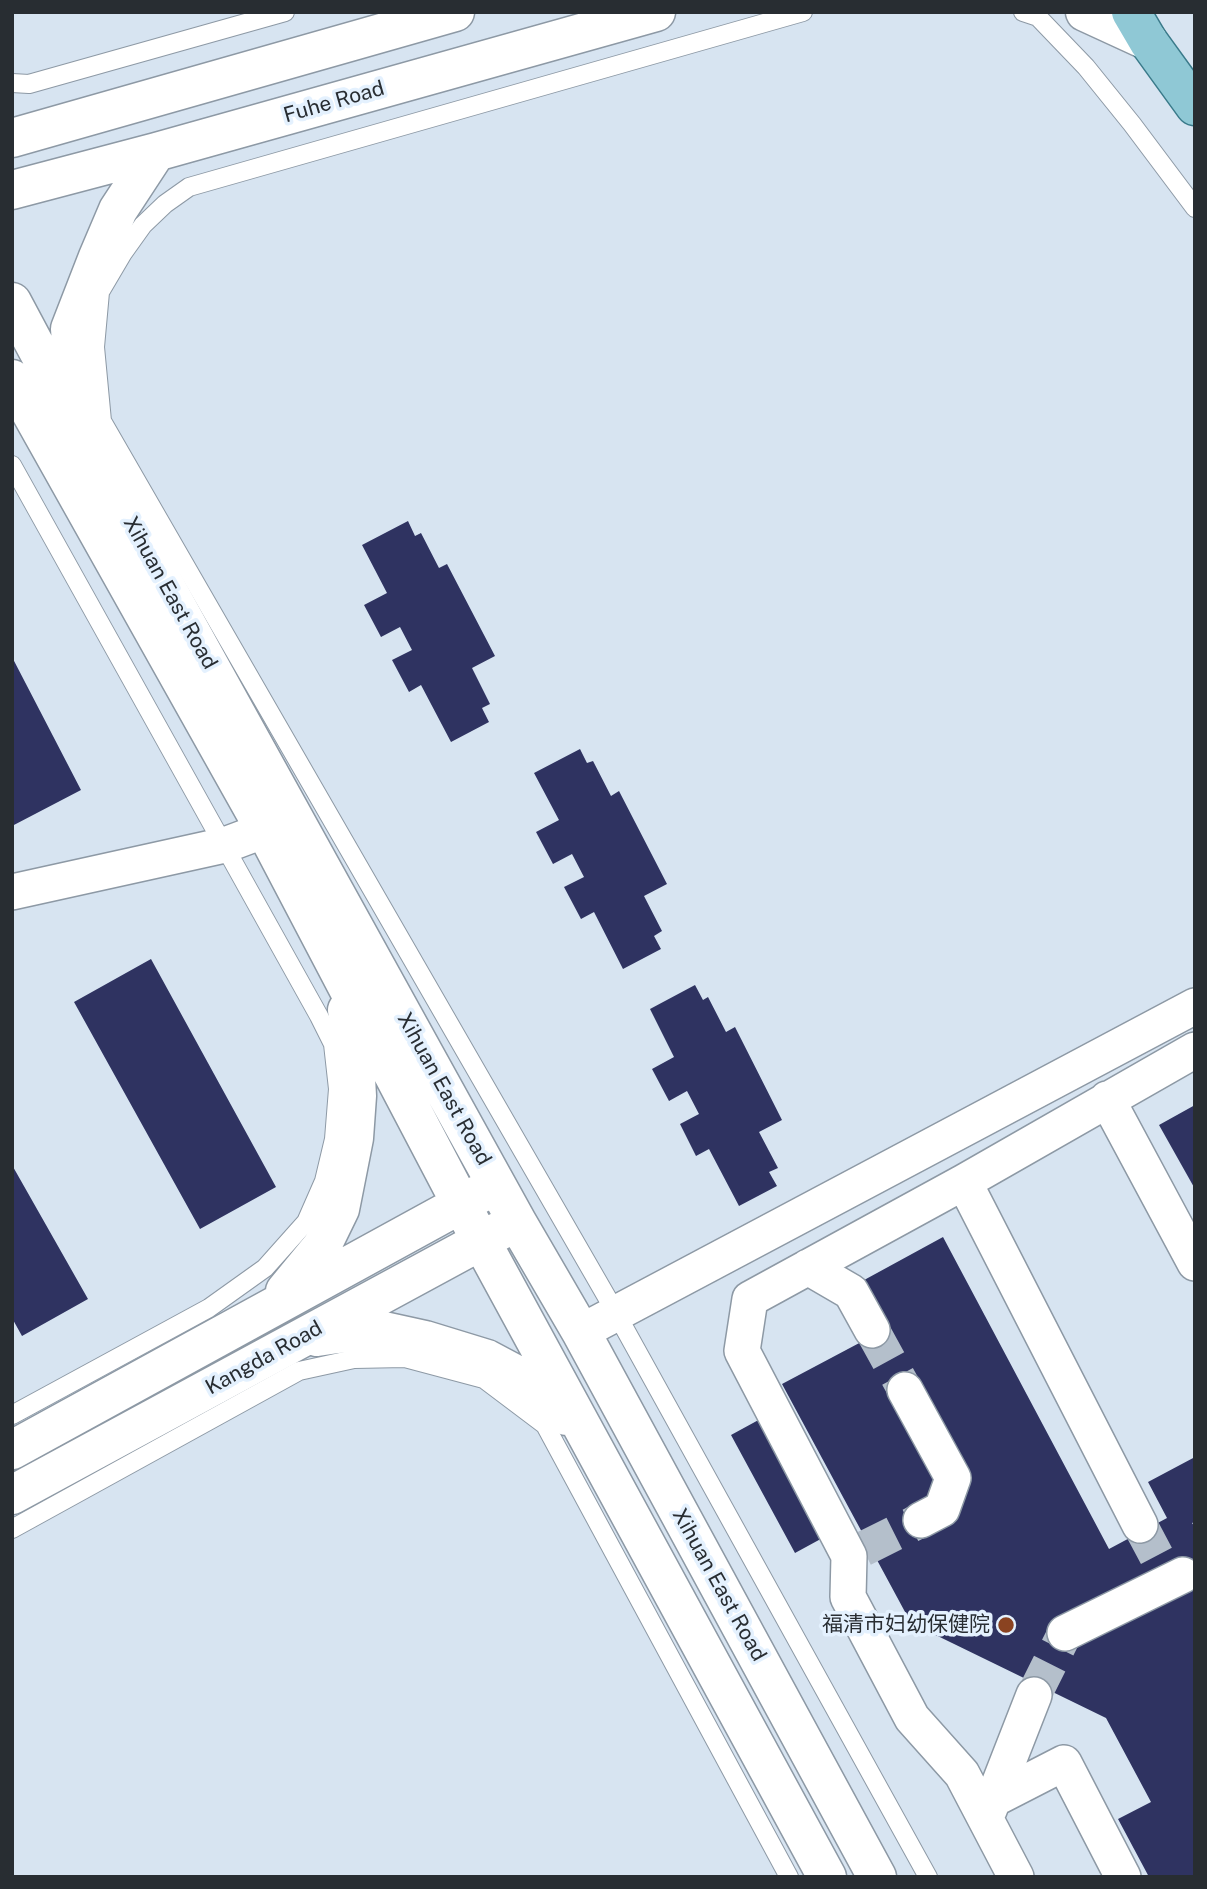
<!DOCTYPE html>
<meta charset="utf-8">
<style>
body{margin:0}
#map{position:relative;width:1207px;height:1889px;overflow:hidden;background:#d7e4f1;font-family:"Public Sans",sans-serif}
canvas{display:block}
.frame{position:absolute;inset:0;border:14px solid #282d32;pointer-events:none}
</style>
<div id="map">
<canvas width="1207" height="1889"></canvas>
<div class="frame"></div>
</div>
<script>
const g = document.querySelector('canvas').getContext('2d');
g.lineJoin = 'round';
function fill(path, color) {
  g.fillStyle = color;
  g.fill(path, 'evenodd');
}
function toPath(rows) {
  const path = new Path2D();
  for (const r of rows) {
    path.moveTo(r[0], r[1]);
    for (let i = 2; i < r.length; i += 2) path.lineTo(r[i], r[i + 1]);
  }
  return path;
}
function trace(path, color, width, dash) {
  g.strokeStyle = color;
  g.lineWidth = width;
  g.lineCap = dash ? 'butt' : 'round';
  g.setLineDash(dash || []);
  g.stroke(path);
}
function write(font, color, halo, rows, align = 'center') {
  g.font = font + ' "Public Sans","Noto Sans SC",sans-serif';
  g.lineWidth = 7;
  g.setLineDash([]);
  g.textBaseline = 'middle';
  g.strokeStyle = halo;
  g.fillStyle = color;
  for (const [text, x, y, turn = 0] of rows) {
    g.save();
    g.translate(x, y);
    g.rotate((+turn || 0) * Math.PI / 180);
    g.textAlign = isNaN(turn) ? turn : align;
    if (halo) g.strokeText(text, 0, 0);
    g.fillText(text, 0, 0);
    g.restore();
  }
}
fill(toPath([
 [408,521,415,536,421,533,439,568,447,564,495,656,472,668,490,704,482,708,489,722,451,742,421,685,409,692,392,660,412,650,400,627,381,637,364,605,387,593,362,545],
 [12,657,81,790,12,826],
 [580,749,587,763,593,761,611,796,619,791,667,884,644,896,662,931,654,936,661,949,623,969,594,912,581,919,564,887,584,877,572,854,553,864,536,832,559,820,534,773],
 [151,959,276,1187,200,1229,74,1002],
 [695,985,703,1000,708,997,726,1032,735,1027,782,1120,759,1132,778,1168,769,1172,777,1186,739,1206,709,1149,696,1156,680,1124,699,1114,687,1091,669,1101,652,1069,674,1057,650,1009],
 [1195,1105,1195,1189,1159,1125],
 [12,1165,88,1299,22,1336,12,1318],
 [943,1237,1109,1549,1167,1518,1148,1482,1195,1457,1195,1522,1192,1523,1195,1527,1195,1877,1149,1877,1118,1819,1151,1802,1106,1718,911,1623,782,1384,880,1332,855,1285],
 [764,1417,828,1535,795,1553,731,1435]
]), '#2f3361');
trace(toPath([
 [872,1330,905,1390],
 [1140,1525,1157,1557],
 [863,1549,921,1520],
 [1034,1695,1065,1633]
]), '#b4bfcb', 35, [35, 18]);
const lane = toPath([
 [803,12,189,187,165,204,143,225,123,253,100,292,95,347,102,421,616,1313,928,1877],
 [1023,12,1038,17,1086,67,1132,124,1195,208],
 [12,83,29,84,285,12],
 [12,465,319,1016,333,1044,338,1089,334,1139,324,1181,306,1222,265,1268,209,1308,12,1415],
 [12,1529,299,1371,354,1359,405,1358,484,1379,545,1425,789,1877]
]);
const street = toPath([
 [12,892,225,845,265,830],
 [1107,1099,1195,1263],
 [964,1182,1140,1525],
 [808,1267,851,1292,872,1330],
 [581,1332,1195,1006],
 [905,1390,953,1478,942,1509,921,1520],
 [1065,1633,1183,1575],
 [992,1800,1064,1763,1123,1877],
 [989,1810,1034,1695],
 [1016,1877,962,1774,912,1718,848,1597,849,1556,742,1351,750,1299,964,1182,1195,1050]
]);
const secondary = toPath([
 [1085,12,1148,41],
 [12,138,455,12],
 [12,190,156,152,656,12],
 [12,302,108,482,517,1222,581,1332,877,1877],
 [12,379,265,830,461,1204,827,1877],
 [80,408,76,399,70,329,98,257,118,210,156,152],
 [285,1291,322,1246,340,1209,354,1138,357,1096,354,1043,347,1010],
 [317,1337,337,1334,384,1331,425,1340,487,1359,519,1376,549,1399,566,1416],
 [12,1450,483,1192],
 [12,1495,503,1229]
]);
const primary = toPath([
 [1131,12,1148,41,1195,106]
]);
trace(lane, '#8d99a5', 20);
trace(street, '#8d99a5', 38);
trace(secondary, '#8d99a5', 41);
trace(primary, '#3a7a8a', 41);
trace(lane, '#fff', 18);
trace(street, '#fff', 35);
trace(secondary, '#fff', 38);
trace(primary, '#8fc8d5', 38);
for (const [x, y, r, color] of [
 [1006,1625,9,"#8a4321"]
]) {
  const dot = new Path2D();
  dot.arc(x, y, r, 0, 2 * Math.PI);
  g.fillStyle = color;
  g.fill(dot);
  trace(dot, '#e4f1fe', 2.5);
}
write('21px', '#282d32', '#e4f1fe', [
 ["Fuhe Road",334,102,-16],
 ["Xihuan East Road",170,593,61],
 ["Xihuan East Road",444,1089,61],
 ["Kangda Road",264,1358,-29],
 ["Xihuan East Road",719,1585,61]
]);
write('21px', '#282d32', '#e4f1fe', [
 ["福清市妇幼保健院",990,1625]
], 'right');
</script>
